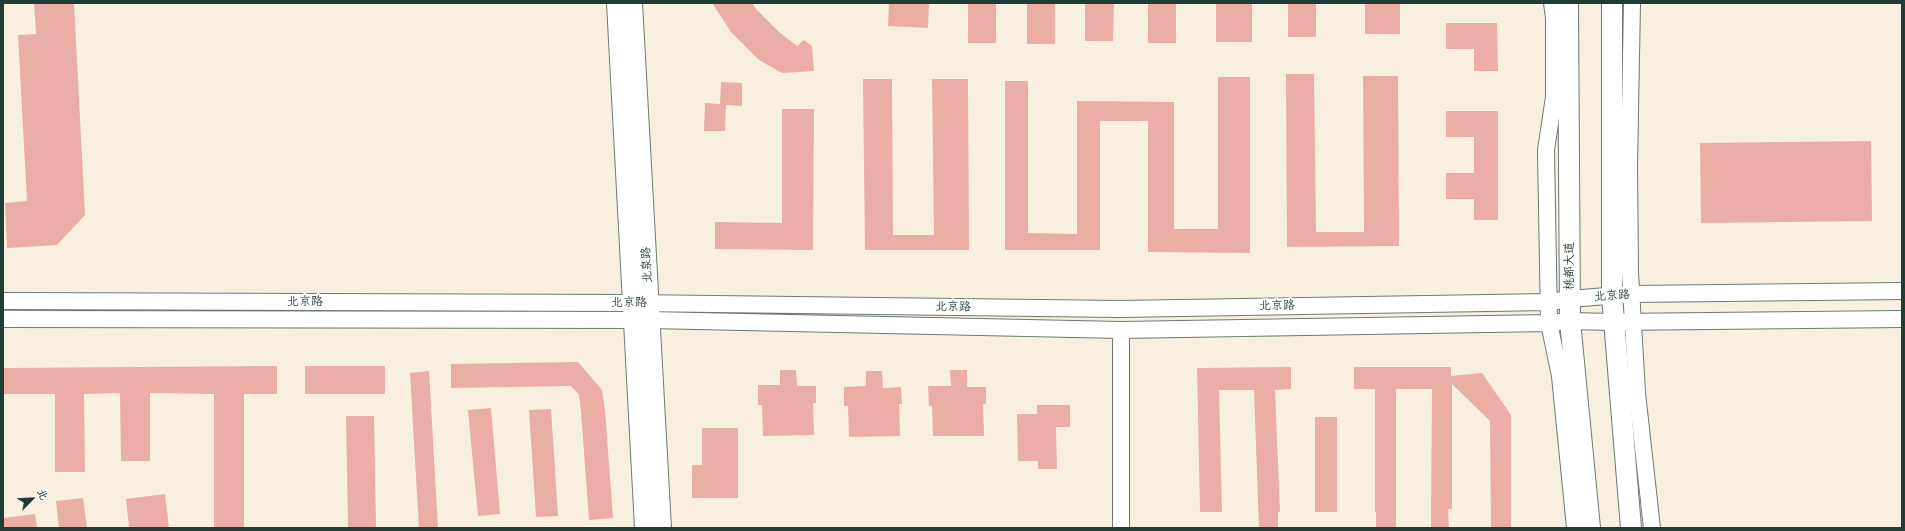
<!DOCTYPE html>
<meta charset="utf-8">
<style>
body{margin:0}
#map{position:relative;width:1905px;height:531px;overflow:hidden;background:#f9efe1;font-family:"Patrick Hand","LXGW WenKai TC",sans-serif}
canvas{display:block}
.frame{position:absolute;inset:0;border:4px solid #1f3d34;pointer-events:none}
.north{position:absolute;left:12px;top:479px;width:40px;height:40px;-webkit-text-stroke:3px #fff;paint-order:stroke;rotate:66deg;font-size:11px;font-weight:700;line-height:16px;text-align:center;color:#1f3d34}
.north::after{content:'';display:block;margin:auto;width:14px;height:18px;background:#1f3d34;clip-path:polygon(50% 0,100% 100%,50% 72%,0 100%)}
</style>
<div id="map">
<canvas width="1905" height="531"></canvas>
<div class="frame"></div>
<div class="north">北</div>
</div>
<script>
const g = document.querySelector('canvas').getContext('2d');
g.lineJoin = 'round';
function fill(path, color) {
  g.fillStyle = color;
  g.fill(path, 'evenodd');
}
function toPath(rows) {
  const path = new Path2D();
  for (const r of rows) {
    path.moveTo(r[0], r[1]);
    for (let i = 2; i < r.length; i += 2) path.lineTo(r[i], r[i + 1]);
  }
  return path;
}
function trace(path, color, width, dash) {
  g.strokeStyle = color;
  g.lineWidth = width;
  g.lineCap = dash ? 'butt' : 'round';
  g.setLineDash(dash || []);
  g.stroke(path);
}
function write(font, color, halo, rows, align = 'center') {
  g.font = font + ' "Patrick Hand","LXGW WenKai TC",sans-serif';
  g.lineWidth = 4;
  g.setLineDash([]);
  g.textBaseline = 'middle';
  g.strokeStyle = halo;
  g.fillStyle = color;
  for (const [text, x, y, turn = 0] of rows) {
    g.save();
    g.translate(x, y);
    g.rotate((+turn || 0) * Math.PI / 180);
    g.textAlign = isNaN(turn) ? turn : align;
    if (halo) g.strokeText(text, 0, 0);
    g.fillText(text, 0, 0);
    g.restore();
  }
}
fill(toPath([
 [34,3,74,3,85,215,57,245,7,248,5,203,27,201,18,35,36,34],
 [712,3,752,3,756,9,779,32,797,46,804,40,812,46,814,71,782,73,759,60,731,32],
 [889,3,929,3,928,28,888,26],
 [968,3,996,3,996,43,968,43],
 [1027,3,1055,3,1055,44,1027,44],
 [1085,3,1114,3,1113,41,1085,41],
 [1148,3,1176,3,1176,43,1148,43],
 [1216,3,1252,3,1252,42,1216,42],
 [1288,3,1316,3,1316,37,1288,37],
 [1365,3,1400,3,1400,34,1365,34],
 [1446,23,1497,23,1498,71,1474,71,1474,49,1446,49],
 [1286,74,1314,74,1316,232,1364,232,1363,76,1398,76,1399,246,1287,247],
 [1218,77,1250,77,1250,253,1148,252,1148,121,1100,121,1100,250,1005,250,1005,81,1028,81,1028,233,1077,234,1077,101,1174,102,1174,229,1218,229],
 [863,79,892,79,893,235,934,235,932,79,968,79,969,250,865,250],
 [721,82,742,83,742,106,726,105,725,131,704,131,705,103,720,104],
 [782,109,814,109,813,250,715,249,715,222,782,223],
 [1446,111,1498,111,1498,220,1474,220,1474,199,1446,199,1446,173,1474,173,1474,137,1446,137],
 [1871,141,1872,221,1701,223,1700,143],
 [578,362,602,390,605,410,613,518,589,520,581,411,579,395,571,386,451,388,451,364],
 [277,366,277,394,244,394,244,528,214,528,214,394,150,393,150,461,121,461,120,393,84,394,85,472,55,472,55,394,3,394,3,368],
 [305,366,385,366,385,394,305,394],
 [1291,367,1291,389,1275,390,1280,512,1278,512,1278,528,1259,528,1254,390,1219,390,1222,512,1200,512,1197,368],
 [1354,367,1451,367,1451,376,1482,373,1511,415,1511,528,1491,528,1490,421,1452,384,1452,509,1448,509,1449,528,1431,528,1432,389,1396,389,1396,528,1376,528,1376,512,1375,512,1375,389,1354,389],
 [780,370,796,370,797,386,816,386,816,403,813,403,814,435,763,436,762,405,758,405,758,385,780,385],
 [950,370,967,370,967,387,986,387,986,404,983,404,984,436,933,436,932,406,929,406,928,386,951,386],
 [429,371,438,528,419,528,410,373],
 [866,371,882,371,883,388,901,387,902,404,899,404,900,436,849,437,848,406,844,406,844,387,866,386],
 [1037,405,1070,405,1070,427,1056,427,1057,469,1038,469,1038,461,1018,461,1017,414,1037,414],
 [491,408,500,514,478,516,468,410],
 [551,409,558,516,536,517,529,410],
 [346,416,374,416,376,528,348,528],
 [1315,417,1337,417,1337,512,1315,512],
 [702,428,738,428,738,498,692,498,692,465,702,465],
 [165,494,169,528,129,528,126,499],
 [83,498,87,528,59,528,56,501],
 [35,514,37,528,3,528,3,518]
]), '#eaaea6');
const minor = toPath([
 [1552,3,1554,18,1554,97,1546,150,1549,323,1560,376,1575,528],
 [1632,3,1629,166,1630,272,1637,393,1652,528],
 [3,301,633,303,1120,309,1549,302,1570,299,1631,294,1902,291],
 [3,319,649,320,1121,330,1549,323,1570,321,1613,322,1902,319],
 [1121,330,1121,528]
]);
const major = toPath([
 [617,3,645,528],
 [632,3,661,528],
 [1568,3,1570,321,1590,528],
 [1612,3,1612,296,1631,528]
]);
trace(minor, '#6b7b71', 18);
trace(major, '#6b7b71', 22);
trace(minor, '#fff', 16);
trace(major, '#fff', 20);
write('12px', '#1f3d34', '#fff', [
 ["北泉路",647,265,-93],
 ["桃都大道",1570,266,-90],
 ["北京路",1612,296,-4],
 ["北京路",305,302],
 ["北京路",629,303],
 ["北京路",1277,306,-1],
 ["北京路",953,307,1]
]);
</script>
